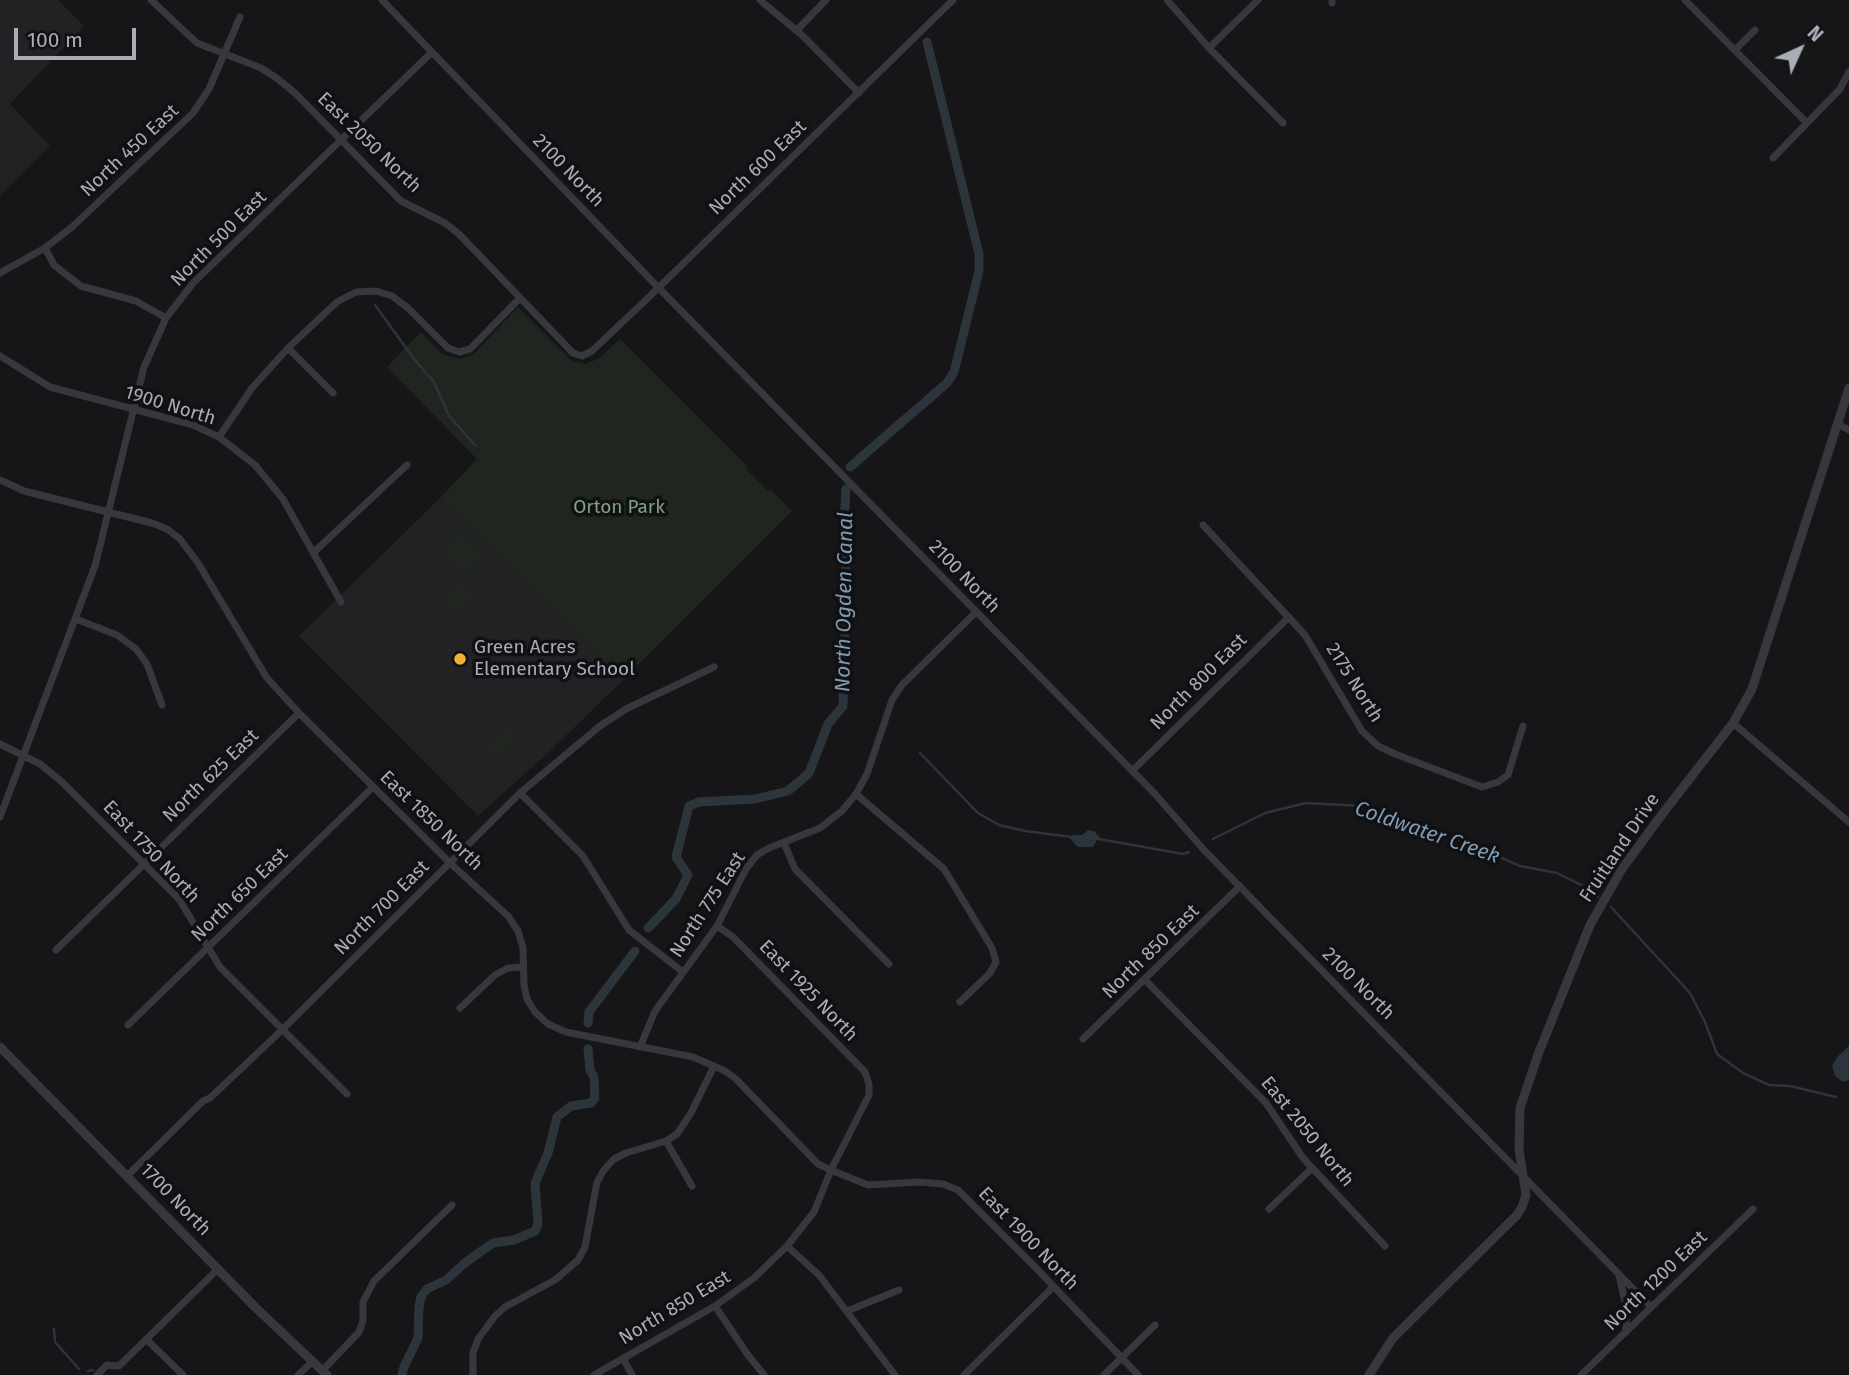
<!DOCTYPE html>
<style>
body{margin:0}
#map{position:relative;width:1849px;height:1375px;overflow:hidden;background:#161618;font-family:"Fira Sans",sans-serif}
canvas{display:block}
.north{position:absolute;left:1765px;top:14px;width:70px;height:70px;-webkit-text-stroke:5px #111113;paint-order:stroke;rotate:45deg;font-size:19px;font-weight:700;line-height:28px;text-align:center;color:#a8adb8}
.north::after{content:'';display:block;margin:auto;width:24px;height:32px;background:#a8adb8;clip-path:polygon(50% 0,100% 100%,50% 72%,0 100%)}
.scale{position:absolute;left:14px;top:28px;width:122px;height:32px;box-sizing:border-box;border:4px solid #a8adb8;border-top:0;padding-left:9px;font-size:21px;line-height:24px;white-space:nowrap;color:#a8adb8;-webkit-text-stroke:5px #111113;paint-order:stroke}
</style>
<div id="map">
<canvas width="1849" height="1375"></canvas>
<div class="north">N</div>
<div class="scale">100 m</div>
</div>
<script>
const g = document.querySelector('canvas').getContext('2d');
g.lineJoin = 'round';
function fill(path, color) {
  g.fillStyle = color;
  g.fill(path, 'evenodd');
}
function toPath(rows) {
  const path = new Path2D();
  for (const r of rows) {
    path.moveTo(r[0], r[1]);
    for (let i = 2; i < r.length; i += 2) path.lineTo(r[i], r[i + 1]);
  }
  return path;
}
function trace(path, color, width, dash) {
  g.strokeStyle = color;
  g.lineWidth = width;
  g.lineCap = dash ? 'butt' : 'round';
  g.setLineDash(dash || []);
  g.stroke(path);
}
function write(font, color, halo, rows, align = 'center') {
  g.font = font + ' "Fira Sans",sans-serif';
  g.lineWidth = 7;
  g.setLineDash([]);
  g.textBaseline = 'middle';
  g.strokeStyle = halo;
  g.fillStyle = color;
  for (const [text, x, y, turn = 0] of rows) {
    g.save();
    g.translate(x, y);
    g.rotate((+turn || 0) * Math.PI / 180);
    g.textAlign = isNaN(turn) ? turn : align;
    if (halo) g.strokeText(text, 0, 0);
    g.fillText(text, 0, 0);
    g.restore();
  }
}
fill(toPath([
 [0,0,58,0,84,26,10,104,50,146,0,196],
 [440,498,621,682,549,752,478,816,299,636]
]), '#222225');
fill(toPath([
 [518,307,571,360,585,364,598,359,620,339,749,468,747,470,768,491,770,489,792,511,621,682,440,498,477,459,387,367,421,332,443,355,460,359,473,355],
 [461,531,486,556,466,576,441,550],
 [460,581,474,594,453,615,439,602],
 [508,726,521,739,498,761,486,749]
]), '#1e261f');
fill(toPath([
 [1088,830,1094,831,1102,840,1097,840,1093,847,1078,847,1070,839,1072,835,1082,835],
 [1849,1046,1849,1080,1843,1082,1835,1076,1832,1066,1838,1056]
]), '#2c353c');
trace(toPath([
 [375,305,414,359,434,382,449,416,476,446],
 [920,753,978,813,999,825,1025,831,1072,837],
 [1099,839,1183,854,1189,852],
 [1213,839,1265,813,1306,803,1363,806,1384,813,1415,829,1456,838,1520,866,1557,873,1581,885,1598,897],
 [1611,907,1690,993,1705,1022,1717,1054,1743,1073,1769,1085,1790,1086,1836,1097],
 [54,1329,55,1342,79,1369],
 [88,1371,93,1370]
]), '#2c353c', 2.5);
trace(toPath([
 [850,467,947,383,954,372,979,271,979,254,927,42],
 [648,928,676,899,688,875,676,857,689,806,699,802,755,799,788,791,809,773,828,724,843,706,846,581,844,524,846,489],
 [588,1023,589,1012,635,951],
 [402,1375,404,1367,418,1338,419,1307,421,1297,427,1289,446,1280,466,1262,493,1243,514,1240,535,1231,538,1224,535,1183,548,1153,557,1117,571,1106,591,1103,595,1098,594,1077,590,1070,588,1049]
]), '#2c353c', 9);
trace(toPath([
 [151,0,197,43,261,68,278,79,295,93,401,201,445,223,459,234,573,353,582,356,592,351,649,297,953,0],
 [382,0,651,280,1155,794,1204,850,1651,1307],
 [760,0,804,37,859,93],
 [1167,0,1209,48,1283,123],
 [1332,0,1332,3],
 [1685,0,1807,123],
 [797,30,826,0],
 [1209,48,1258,0],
 [1735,50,1755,30],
 [1773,158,1840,89,1849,72],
 [45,248,54,265,81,286,136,301,166,318],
 [0,273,45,248,72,227,193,113,209,89,240,17],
 [288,348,333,393],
 [0,356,50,387,193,425,219,437,255,465,283,499,341,602],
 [1838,424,1849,430],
 [219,437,252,388,288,348,337,302,356,292,376,291,392,296,408,308,448,348,459,352,470,349,520,298],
 [0,480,24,491,152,523,167,529,180,539,198,563,267,678,299,713,450,863,508,916,518,931,523,948,524,985,527,999,535,1012,548,1024,566,1032,693,1057,725,1071,736,1079,818,1164,831,1170,868,1185,919,1182,943,1184,958,1190,1036,1268,1138,1375],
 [1203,525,1305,635,1362,731,1378,746,1395,754,1482,787,1498,782,1508,775,1523,726],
 [313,553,407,465],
 [76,619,117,635,136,649,147,664,162,705],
 [1733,723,1849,822],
 [0,744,40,764,61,781,179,899,220,967,347,1094],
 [1132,771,1289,617],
 [520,793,583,856,629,930,683,972],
 [856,794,944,869,992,948,996,962,990,973,960,1002],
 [0,817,95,566,144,367,166,318,193,283,432,52],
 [784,843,795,869,889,964],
 [56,950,299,713],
 [1145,980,1266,1103,1303,1158,1385,1246],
 [460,1008,495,975,508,968,523,967],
 [128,1025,373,787],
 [1083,1039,1240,886],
 [640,1047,655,1011,717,926,746,869,757,855,769,848,820,828,842,811,856,794,867,774,892,700,902,685,976,612],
 [666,1141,692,1186],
 [127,1176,203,1101,210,1098,282,1030,520,793,600,726,626,709,714,667],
 [1269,1209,1312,1168],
 [787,1246,819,1275,895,1375],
 [1619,1275,1626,1306,1626,1332],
 [715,1306,748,1355,764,1375],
 [847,1311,899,1290],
 [146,1339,183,1375],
 [623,1358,632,1375],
 [323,1370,359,1332,363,1321,363,1302,374,1281,452,1205],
 [97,1375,107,1365,119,1366,218,1269],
 [298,1375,313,1361],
 [473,1375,473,1353,478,1339,495,1316,505,1307,555,1280,578,1260,585,1247,597,1182,604,1170,614,1159,626,1153,666,1141,677,1134,691,1113,714,1066],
 [594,1375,715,1306,754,1278,787,1246,814,1212,831,1170,869,1095,869,1084,865,1072,733,937,717,926],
 [964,1375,1053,1287],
 [1104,1375,1155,1325],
 [1581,1375,1753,1209]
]), '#37383d', 7);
trace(toPath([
 [0,1047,256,1308,327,1375],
 [1369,1375,1393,1338,1517,1215,1522,1207,1526,1195,1519,1149,1520,1108,1539,1052,1590,925,1622,869,1660,817,1733,723,1752,689,1849,388]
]), '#37383d', 9);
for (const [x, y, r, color] of [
 [460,659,7,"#f2b134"]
]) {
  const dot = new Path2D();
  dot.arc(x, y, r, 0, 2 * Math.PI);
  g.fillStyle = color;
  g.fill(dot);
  trace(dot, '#111113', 2.5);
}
write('19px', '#a8adb8', '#111113', [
 ["East 2050 North",369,143,44],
 ["North 450 East",130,151,-43],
 ["North 600 East",758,168,-44],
 ["2100 North",568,171,46],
 ["North 500 East",219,239,-45],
 ["1900 North",170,406,17],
 ["2100 North",964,577,46],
 ["North 800 East",1199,682,-45],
 ["2175 North",1354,683,58],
 ["North 625 East",211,776,-44],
 ["East 1850 North",431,821,44],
 ["Fruitland Drive",1620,848,-56],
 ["East 1750 North",151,852,47],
 ["North 650 East",240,895,-44],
 ["North 775 East",708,905,-57],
 ["North 700 East",382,908,-45],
 ["North 850 East",1151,952,-44],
 ["2100 North",1358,984,45],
 ["East 1925 North",808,991,46],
 ["East 2050 North",1307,1132,51],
 ["1700 North",175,1200,46],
 ["East 1900 North",1028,1239,46],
 ["North 1200 East",1656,1281,-44],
 ["North 850 East",675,1308,-31]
]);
write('19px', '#7fa381', '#111113', [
 ["Orton Park",619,508]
]);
write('19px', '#a8adb8', '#111113', [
 ["Green Acres",474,648],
 ["Elementary School",474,670]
], 'left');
write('italic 21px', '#7f9bb3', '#111113', [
 ["North Ogden Canal",845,602,-89],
 ["Coldwater Creek",1427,833,19]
]);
</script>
